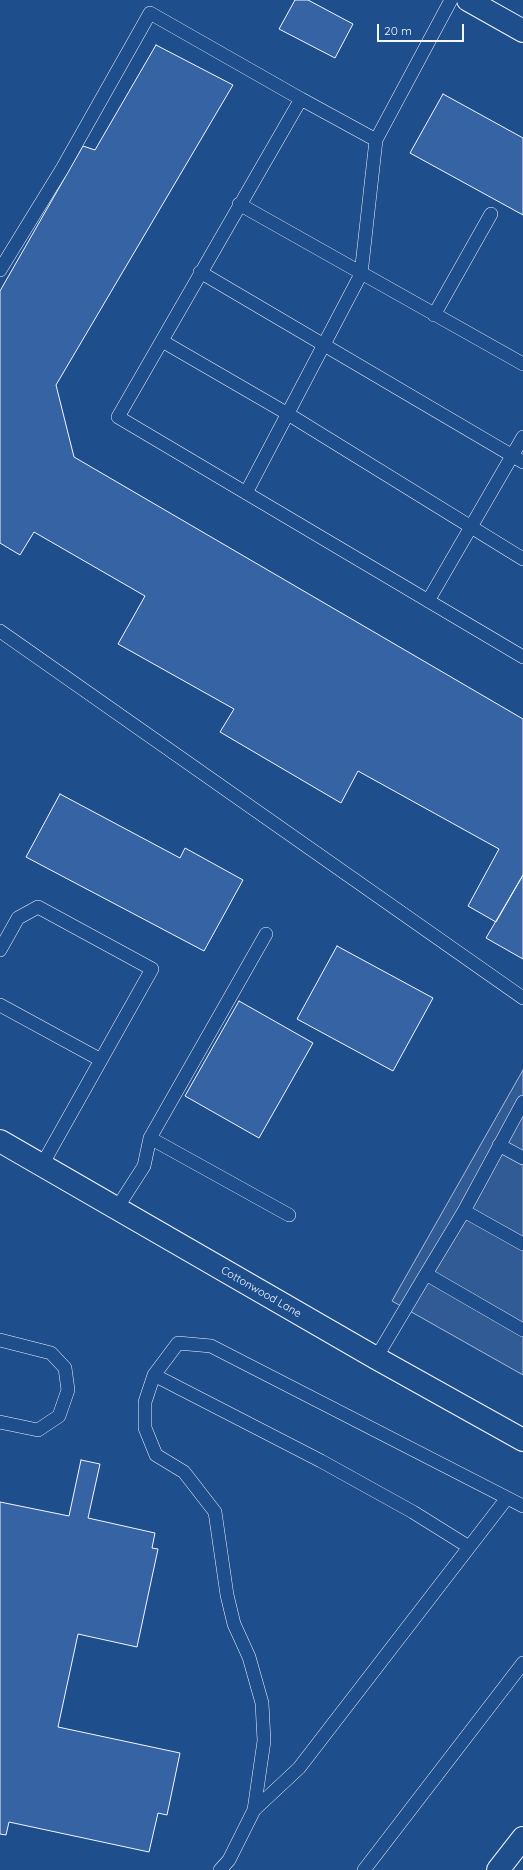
<!DOCTYPE html>
<style>
body{margin:0}
#map{position:relative;width:523px;height:1870px;overflow:hidden;background:#1f4e8c;font-family:Quicksand,sans-serif}
canvas{display:block}
.scale{position:absolute;left:377px;top:24px;width:87px;height:18px;box-sizing:border-box;border:2px solid #f2f6ff;border-top:0;padding-left:5px;font-size:12px;line-height:14px;white-space:nowrap;color:#f2f6ff;-webkit-text-stroke:3px #1f4e8c;paint-order:stroke}
</style>
<div id="map">
<canvas width="523" height="1870"></canvas>
<div class="scale">20 m</div>
</div>
<script>
const g = document.querySelector('canvas').getContext('2d');
g.lineJoin = 'round';
function fill(path, color) {
  g.fillStyle = color;
  g.fill(path, 'evenodd');
}
function toPath(rows) {
  const path = new Path2D();
  for (const r of rows) {
    path.moveTo(r[0], r[1]);
    for (let i = 2; i < r.length; i += 2) path.lineTo(r[i], r[i + 1]);
  }
  return path;
}
function trace(path, color, width, dash) {
  g.strokeStyle = color;
  g.lineWidth = width;
  g.lineCap = dash ? 'butt' : 'round';
  g.setLineDash(dash || []);
  g.stroke(path);
}
function write(font, color, halo, rows, align = 'center') {
  g.font = font + ' Quicksand,sans-serif';
  g.lineWidth = 3;
  g.setLineDash([]);
  g.textBaseline = 'middle';
  g.strokeStyle = halo;
  g.fillStyle = color;
  for (const [text, x, y, turn = 0] of rows) {
    g.save();
    g.translate(x, y);
    g.rotate((+turn || 0) * Math.PI / 180);
    g.textAlign = isNaN(turn) ? turn : align;
    if (halo) g.strokeText(text, 0, 0);
    g.fillText(text, 0, 0);
    g.restore();
  }
}
const built = toPath([
 [523,1070,523,1375,392,1301,523,1070]
]);
fill(built, '#305b95');
trace(built, '#a8bbd7', 1);
const building = toPath([
 [295,0,308,0,353,24,335,58,279,29,295,0],
 [156,45,233,85,56,385,74,457,523,719,523,875,496,922,468,906,499,849,358,771,341,803,220,732,234,709,118,644,145,596,34,532,20,555,0,543,0,291,83,146,95,150,156,45],
 [443,94,523,138,523,215,410,153,443,94],
 [60,794,180,858,185,848,243,880,204,951,26,857,60,794],
 [523,875,523,959,486,938,523,875],
 [337,946,433,998,393,1071,297,1019,337,946],
 [239,1001,313,1043,259,1138,185,1096,239,1001],
 [81,1460,100,1464,88,1518,155,1533,152,1548,158,1549,137,1647,78,1634,58,1727,180,1753,167,1815,158,1813,149,1852,9,1822,6,1835,0,1834,0,1502,69,1516,81,1460]
]);
fill(building, '#3563a3');
trace(building, '#f2f6ff', 1);
const lane = toPath([
 [376,140,301,99,118,417,523,657],
 [239,204,523,364],
 [0,270,62,169,150,13,301,99],
 [200,272,523,462],
 [434,315,491,214],
 [162,341,288,414,523,559],
 [246,493,361,274,376,140,451,0],
 [428,601,523,437],
 [0,631,523,998],
 [0,950,18,918,38,907,152,969,42,1165],
 [0,1005,101,1060],
 [523,1102,464,1211,426,1274,523,1330],
 [150,1138,289,1215],
 [499,1145,523,1158],
 [117,1208,144,1166,150,1138,266,934],
 [464,1211,523,1244],
 [0,1340,51,1353,65,1368,68,1390,59,1416,38,1430,0,1422],
 [376,1358,426,1274],
 [154,1375,321,1461,413,1512,469,1547],
 [254,1810,299,1768,507,1498],
 [220,1870,229,1860,254,1810,264,1741,262,1703,249,1657,234,1624,227,1595,215,1512,184,1472,156,1455,145,1428,145,1402,154,1375,178,1343,211,1346,523,1506],
 [364,1870,523,1663]
]);
const street = toPath([
 [498,1870,523,1838]
]);
const secondary = toPath([
 [468,0,523,31],
 [0,1141,376,1358,523,1440]
]);
trace(lane, '#f2f6ff', 14);
trace(street, '#f2f6ff', 24);
trace(secondary, '#f2f6ff', 24);
trace(lane, '#1f4e8c', 13);
trace(street, '#1f4e8c', 22);
trace(secondary, '#1f4e8c', 22);
write('11px', '#f2f6ff', '#1f4e8c', [
 ["Cottonwood Lane",261,1292,30]
]);
</script>
